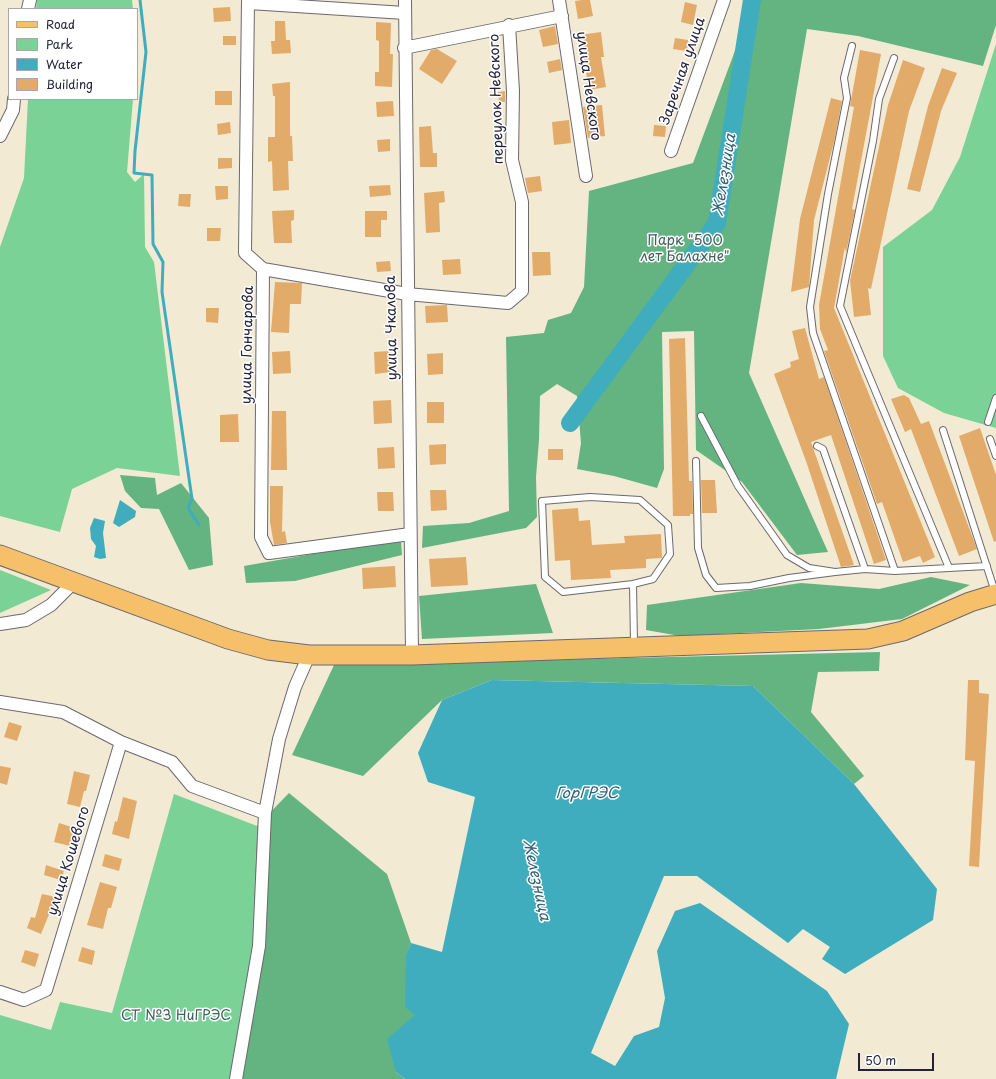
<!DOCTYPE html>
<meta charset="utf-8">
<style>
body{margin:0}
#map{position:relative;width:996px;height:1079px;overflow:hidden;background:#f2ead3;font-family:"Playpen Sans",sans-serif}
canvas{display:block}
.legend{position:absolute;left:8px;top:8px;width:130px;height:92px;box-sizing:border-box;background:#fff;border:1px solid #a7a7b1;margin:0;padding:5px 7px;list-style:none;font-size:12px;color:#22223b}
.legend li{display:flex;align-items:center;gap:8px;height:20px}
.legend b{width:20px;border:1px solid #a7a7b1}
.scale{position:absolute;left:858px;top:1053px;width:76px;height:18px;box-sizing:border-box;border:2px solid #22223b;border-top:0;padding-left:5px;font-size:12px;line-height:14px;white-space:nowrap;color:#22223b;-webkit-text-stroke:3px #fff;paint-order:stroke}
</style>
<div id="map">
<canvas width="996" height="1079"></canvas>
<ul class="legend">
<li><b style="height:5px;background:#f6c06b"></b>Road</li>
<li><b style="height:11px;background:#7ad297"></b>Park</li>
<li><b style="height:11px;background:#3fadbd"></b>Water</li>
<li><b style="height:11px;background:#e3ab69"></b>Building</li>
</ul>
<div class="scale">50 m</div>
</div>
<script>
const g = document.querySelector('canvas').getContext('2d');
g.lineJoin = 'round';
function fill(path, color) {
  g.fillStyle = color;
  g.fill(path, 'evenodd');
}
function toPath(rows) {
  const path = new Path2D();
  for (const r of rows) {
    path.moveTo(r[0], r[1]);
    for (let i = 2; i < r.length; i += 2) path.lineTo(r[i], r[i + 1]);
  }
  return path;
}
function trace(path, color, width, dash) {
  g.strokeStyle = color;
  g.lineWidth = width;
  g.lineCap = dash ? 'butt' : 'round';
  g.setLineDash(dash || []);
  g.stroke(path);
}
function write(font, color, halo, rows, align = 'center') {
  g.font = font + ' "Playpen Sans",sans-serif';
  g.lineWidth = 3;
  g.setLineDash([]);
  g.textBaseline = 'middle';
  g.strokeStyle = halo;
  g.fillStyle = color;
  for (const [text, x, y, turn = 0] of rows) {
    g.save();
    g.translate(x, y);
    g.rotate((+turn || 0) * Math.PI / 180);
    g.textAlign = isNaN(turn) ? turn : align;
    if (halo) g.strokeText(text, 0, 0);
    g.fillText(text, 0, 0);
    g.restore();
  }
}
fill(toPath([
 [37,0,132,0,133,9,36,9],
 [996,44,996,428,944,413,898,388,883,356,883,247,932,210,960,157],
 [28,99,133,99,127,172,135,182,144,174,145,247,154,262,180,476,117,468,72,489,60,532,0,516,0,247,24,178],
 [0,570,51,590,0,613],
 [174,794,257,826,252,947,230,1079,0,1079,0,1015,51,1030,60,1002,112,1013]
]), '#7ad297');
fill(toPath([
 [754,0,996,0,996,25,983,66,858,36,807,29,749,373,828,552,797,555,742,482,696,450,694,331,662,332,664,469,657,488,614,476,577,469,581,443,577,396,557,384,540,396,539,440,536,477,537,517,526,528,422,548,423,526,469,523,509,511,506,337,544,333,548,320,571,313,584,287,589,191,693,163],
 [120,475,155,478,157,495,181,483,209,518,213,565,189,570,159,509,141,508,125,491],
 [401,540,402,555,295,581,246,583,244,566,358,546],
 [931,577,970,585,902,619,819,629,680,636,646,630,647,605,801,583,879,589],
 [536,584,553,633,422,639,419,596],
 [880,652,879,671,818,672,811,712,864,776,854,784,753,686,492,680,442,700,363,776,292,755,334,665],
 [289,793,387,874,411,943,406,956,415,1015,396,1072,405,1079,230,1079,252,947,257,826]
]), '#63b480');
fill(toPath([
 [120,500,136,511,135,517,119,527,113,523],
 [94,518,105,521,103,533,106,558,100,559,94,557,96,546,91,539,90,528],
 [492,680,753,686,854,784,937,889,933,920,845,974,822,959,830,947,803,929,788,943,697,876,664,876,591,1053,615,1066,634,1036,659,1027,665,998,657,951,675,911,700,903,827,991,849,1024,836,1079,405,1079,396,1072,387,1039,415,1015,405,1007,406,955,411,943,442,952,475,797,428,782,418,753,442,700]
]), '#3fadbd');
trace(toPath([
 [140,0,146,52,135,151,134,173,152,175,153,244,163,262,162,292,192,499,188,508,199,525]
]), '#3fadbd', 3);
trace(toPath([
 [570,423,717,223,752,0]
]), '#3fadbd', 18);
fill(toPath([
 [582,0,590,0,593,16,578,19,575,1],
 [685,2,697,5,693,25,681,22],
 [230,7,231,21,214,22,213,8],
 [275,21,285,21,286,40,290,40,291,53,272,54,271,41,275,41],
 [376,22,391,23,390,54,393,54,392,87,375,86,375,72,379,72,379,41,376,40],
 [555,26,558,44,543,47,539,30],
 [601,32,604,57,601,57,606,87,589,90,580,35],
 [223,36,236,36,236,45,223,45],
 [675,38,688,40,687,51,673,49],
 [437,49,457,61,442,84,419,69,431,50],
 [860,50,881,54,852,209,855,210,846,253,845,247,834,308,935,557,923,563,920,556,903,562,882,502,877,504,824,351,828,350,820,329,819,305,854,107,850,106],
 [560,59,562,70,549,73,547,62],
 [903,60,925,68,909,111,871,289,868,288,871,315,854,317,850,281,888,105],
 [942,68,957,73,941,111,920,192,907,189,928,106],
 [290,82,290,136,292,136,293,161,288,161,289,190,273,191,272,161,268,162,268,137,275,137,275,96,273,96,272,84],
 [215,91,232,91,232,105,215,105],
 [505,91,505,102,499,102,498,92],
 [831,98,842,101,834,142,814,220,809,287,791,292,800,219],
 [393,101,394,116,377,117,376,102],
 [602,105,605,136,588,138,583,107],
 [569,120,571,143,554,145,552,122],
 [230,122,231,133,218,135,217,124],
 [654,125,666,126,665,137,653,136],
 [431,126,433,153,437,153,437,167,420,167,419,127],
 [390,139,390,151,378,152,377,140],
 [218,158,232,158,232,168,218,169],
 [540,176,542,191,528,193,525,178],
 [390,185,391,195,370,197,369,186],
 [215,186,228,186,228,199,216,200],
 [444,191,445,202,439,203,440,232,426,233,424,193],
 [179,194,191,194,190,207,178,206],
 [294,210,294,220,291,221,292,243,274,243,272,211],
 [365,211,387,211,387,220,381,220,381,237,365,237],
 [207,228,221,228,220,241,207,241],
 [532,252,550,252,551,275,533,276],
 [460,259,461,274,443,275,442,260],
 [390,261,391,271,377,272,376,262],
 [275,282,302,283,301,304,290,304,289,333,271,332],
 [447,305,448,322,426,323,425,306],
 [206,308,219,308,218,323,206,322],
 [805,328,819,379,824,377,886,560,874,564,831,435,811,442,854,565,841,567,807,464,774,374,791,367,790,362,799,359,792,331],
 [685,338,689,481,692,481,693,514,690,514,690,516,673,516,669,339],
 [290,351,291,373,273,374,272,352],
 [389,351,391,372,375,374,374,352],
 [443,353,443,374,428,375,427,354],
 [904,395,909,398,921,424,929,421,977,549,959,556,911,429,905,432,891,399],
 [391,400,392,423,374,424,373,401],
 [427,402,444,402,444,423,427,423],
 [272,411,286,411,287,470,271,470],
 [238,414,239,442,220,442,220,415],
 [980,428,996,475,996,541,994,542,959,436],
 [446,444,446,464,430,465,429,445],
 [394,447,395,468,378,469,377,448],
 [548,449,563,449,563,460,548,460],
 [701,480,715,480,717,513,702,513],
 [270,486,283,486,282,532,285,531,287,543,274,545,270,522],
 [430,490,446,490,447,510,431,511],
 [377,492,393,492,394,511,378,511],
 [578,508,579,521,590,520,592,545,625,543,624,536,661,534,662,558,646,559,646,568,610,570,611,578,571,580,570,560,555,561,552,510],
 [466,557,468,585,431,587,429,559],
 [395,566,396,587,363,589,362,568],
 [968,680,979,680,979,693,989,694,979,867,969,866,975,761,965,760],
 [9,722,22,726,17,741,4,737],
 [0,766,11,768,7,785,0,783],
 [74,771,90,775,86,791,84,791,80,807,67,804],
 [123,797,137,801,129,839,112,834,115,821,117,822],
 [59,823,75,828,70,846,54,842],
 [105,854,122,859,119,871,102,866],
 [46,865,64,871,61,880,44,875],
 [100,882,117,887,111,908,108,908,103,929,87,925],
 [42,894,56,897,53,912,50,912,41,934,27,928,31,917,35,918],
 [82,947,95,951,92,965,78,961],
 [25,950,39,954,35,967,21,962]
]), '#e3ab69');
const lane = toPath([
 [852,46,844,78,847,98,828,194,810,307,813,333,895,571,949,568],
 [894,58,879,99,873,141,840,306,949,568,987,566],
 [701,416,738,486,787,555,809,568,835,572,865,569],
 [988,422,996,398],
 [943,430,995,592],
 [990,439,996,456],
 [817,446,823,449,865,569,895,571],
 [696,461,698,548,706,575,716,588,750,586,789,578,835,572],
 [633,584,563,592,545,577,542,501,590,497,640,500,668,525,670,554,653,579,633,584,634,644]
]);
const street = toPath([
 [248,0,245,253,263,269,261,537,269,553,410,534],
 [405,0,412,655],
 [559,0,586,176],
 [249,3,405,13],
 [28,9,30,0],
 [404,48,562,16],
 [0,136,13,110,14,99],
 [671,151,724,0],
 [263,269,407,294,508,303,522,291,522,202,512,160,513,91,509,25],
 [0,624,26,620,51,605,73,583],
 [0,702,63,712,121,742,172,762,192,786,265,813,279,739,295,687,309,655],
 [0,992,24,1000,46,990,121,742],
 [236,1079,259,946,265,813]
]);
const primary = toPath([
 [0,555,228,639,268,650,309,655,412,655,868,639,903,631,970,602,996,594]
]);
trace(lane, '#6b6870', 8);
trace(street, '#6b6870', 14);
trace(primary, '#6b6870', 21);
trace(lane, '#fff', 6);
trace(street, '#fff', 12);
trace(primary, '#f6c06b', 19);
write('14px', '#22223b', '#fff', [
 ["Заречная улица",683,71,-71],
 ["улица Невского",588,86,82],
 ["переулок Невского",497,99,-92],
 ["улица Чкалова",392,328,-91],
 ["улица Гончарова",248,345,-89],
 ["улица Кошевого",69,861,-73]
]);
write('14px', '#41605b', '#fff', [
 ["Парк \"500",685,241],
 ["лет Балахне\"",685,257],
 ["СТ №3 НиГРЭС",176,1016]
]);
write('italic 15px', '#2f6176', '#fff', [
 ["Железница",725,175,-81],
 ["ГорГРЭС",587,794],
 ["Железница",536,880,78]
]);
</script>
